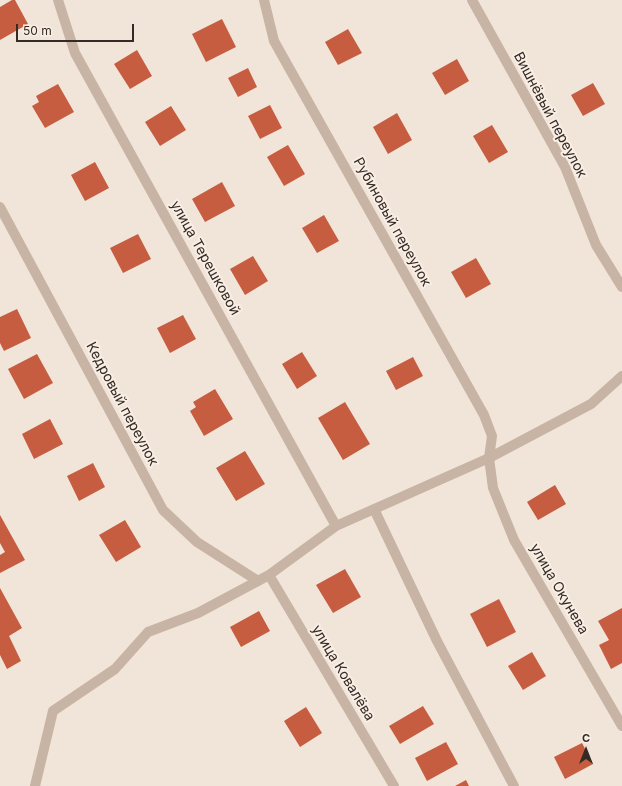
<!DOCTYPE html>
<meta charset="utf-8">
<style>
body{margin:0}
#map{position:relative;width:622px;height:786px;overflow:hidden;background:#f1e4d8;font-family:Inter,sans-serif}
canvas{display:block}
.north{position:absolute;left:566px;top:730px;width:40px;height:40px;-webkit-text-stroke:3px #f9eee4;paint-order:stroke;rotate:0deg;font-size:11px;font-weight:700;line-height:16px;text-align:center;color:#342a26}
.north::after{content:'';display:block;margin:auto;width:14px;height:18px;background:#342a26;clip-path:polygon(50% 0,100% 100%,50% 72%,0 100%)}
.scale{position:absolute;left:16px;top:24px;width:118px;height:18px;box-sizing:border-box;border:2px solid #342a26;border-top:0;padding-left:5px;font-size:12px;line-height:14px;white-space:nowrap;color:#342a26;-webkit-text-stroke:3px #f9eee4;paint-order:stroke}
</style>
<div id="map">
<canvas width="622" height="786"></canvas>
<div class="north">С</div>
<div class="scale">50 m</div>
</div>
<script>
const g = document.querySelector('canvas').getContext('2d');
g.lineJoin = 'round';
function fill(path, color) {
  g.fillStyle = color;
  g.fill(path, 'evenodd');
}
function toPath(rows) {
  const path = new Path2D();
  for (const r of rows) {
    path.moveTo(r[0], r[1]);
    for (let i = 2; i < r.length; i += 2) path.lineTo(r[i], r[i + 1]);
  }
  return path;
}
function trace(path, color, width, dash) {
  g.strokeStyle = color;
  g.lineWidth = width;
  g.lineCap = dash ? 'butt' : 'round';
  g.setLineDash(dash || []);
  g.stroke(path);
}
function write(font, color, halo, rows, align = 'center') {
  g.font = font + ' Inter,sans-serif';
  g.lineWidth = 4;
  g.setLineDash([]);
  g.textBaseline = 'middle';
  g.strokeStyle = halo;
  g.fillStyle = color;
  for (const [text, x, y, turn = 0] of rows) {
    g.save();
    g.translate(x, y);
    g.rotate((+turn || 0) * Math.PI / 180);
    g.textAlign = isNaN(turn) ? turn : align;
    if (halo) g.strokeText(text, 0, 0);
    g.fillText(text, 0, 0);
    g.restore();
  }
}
fill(toPath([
 [12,0,15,0,28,24,0,40,0,7],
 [222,19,236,47,206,62,192,34],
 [348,29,362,53,338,65,325,42],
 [137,50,152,76,130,89,114,64],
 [457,59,469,81,445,95,432,73],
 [248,68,257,87,238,97,228,78],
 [593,83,605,104,583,116,571,95],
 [58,84,74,112,45,128,32,106,39,102,36,96],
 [270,105,282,128,260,139,248,116],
 [171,106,186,130,160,146,145,122],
 [397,113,412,140,388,154,373,127],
 [492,125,508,152,489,163,473,136],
 [288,145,305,174,284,186,267,157],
 [95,162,109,188,85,201,71,175],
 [222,182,235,206,205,222,192,199],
 [324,215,339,241,317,253,302,228],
 [138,234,151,259,123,273,110,248],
 [253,256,268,281,245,295,230,269],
 [476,258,491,284,466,298,451,272],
 [17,309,31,338,4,351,0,343,0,317],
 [183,315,196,339,170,353,157,328],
 [302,352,317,376,297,389,282,364],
 [37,354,53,383,24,399,8,369],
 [413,357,423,376,396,390,386,371],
 [215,389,233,419,204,436,190,411,196,407,193,402],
 [345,402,370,444,343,460,318,418],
 [50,419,63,444,34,459,22,434],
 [245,451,265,484,236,501,216,468],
 [93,463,105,487,79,501,67,476],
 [555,485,566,504,538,520,527,502],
 [0,515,25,560,0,573,0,555,5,552,0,543],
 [125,520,141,547,116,562,99,535],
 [345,569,361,597,333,613,316,585],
 [0,588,22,628,9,636,21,661,7,669,0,655],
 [499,599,516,632,487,647,470,614],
 [622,608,622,663,611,669,599,645,609,640,598,621],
 [259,611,270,631,241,647,230,627],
 [532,652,546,676,523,690,508,666],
 [423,706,434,724,400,744,389,726],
 [306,707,322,733,300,747,284,721],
 [446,742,458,764,427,781,415,758],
 [582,743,593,764,565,779,554,757],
 [466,780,469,786,455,786]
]), '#c65d41');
trace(toPath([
 [58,0,75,53,336,526],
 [264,0,274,41,484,415,492,436,489,458,493,488,514,540,622,726],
 [472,0,565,167,596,245,622,287],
 [0,207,163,510,197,542,258,581],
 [374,509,437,641,514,786],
 [269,575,394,786],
 [35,786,53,711,115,669,148,632,198,613,269,575,336,526,489,458,591,404,622,376]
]), '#c8b4a4', 10);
write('14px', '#342a26', '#f9eee4', [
 ["Вишнёвый переулок",550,115,62],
 ["Рубиновый переулок",392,222,61],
 ["улица Терешковой",205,258,61],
 ["Кедровый переулок",122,404,62],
 ["улица Окунева",559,589,60],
 ["улица Ковалёва",343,673,59]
]);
</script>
